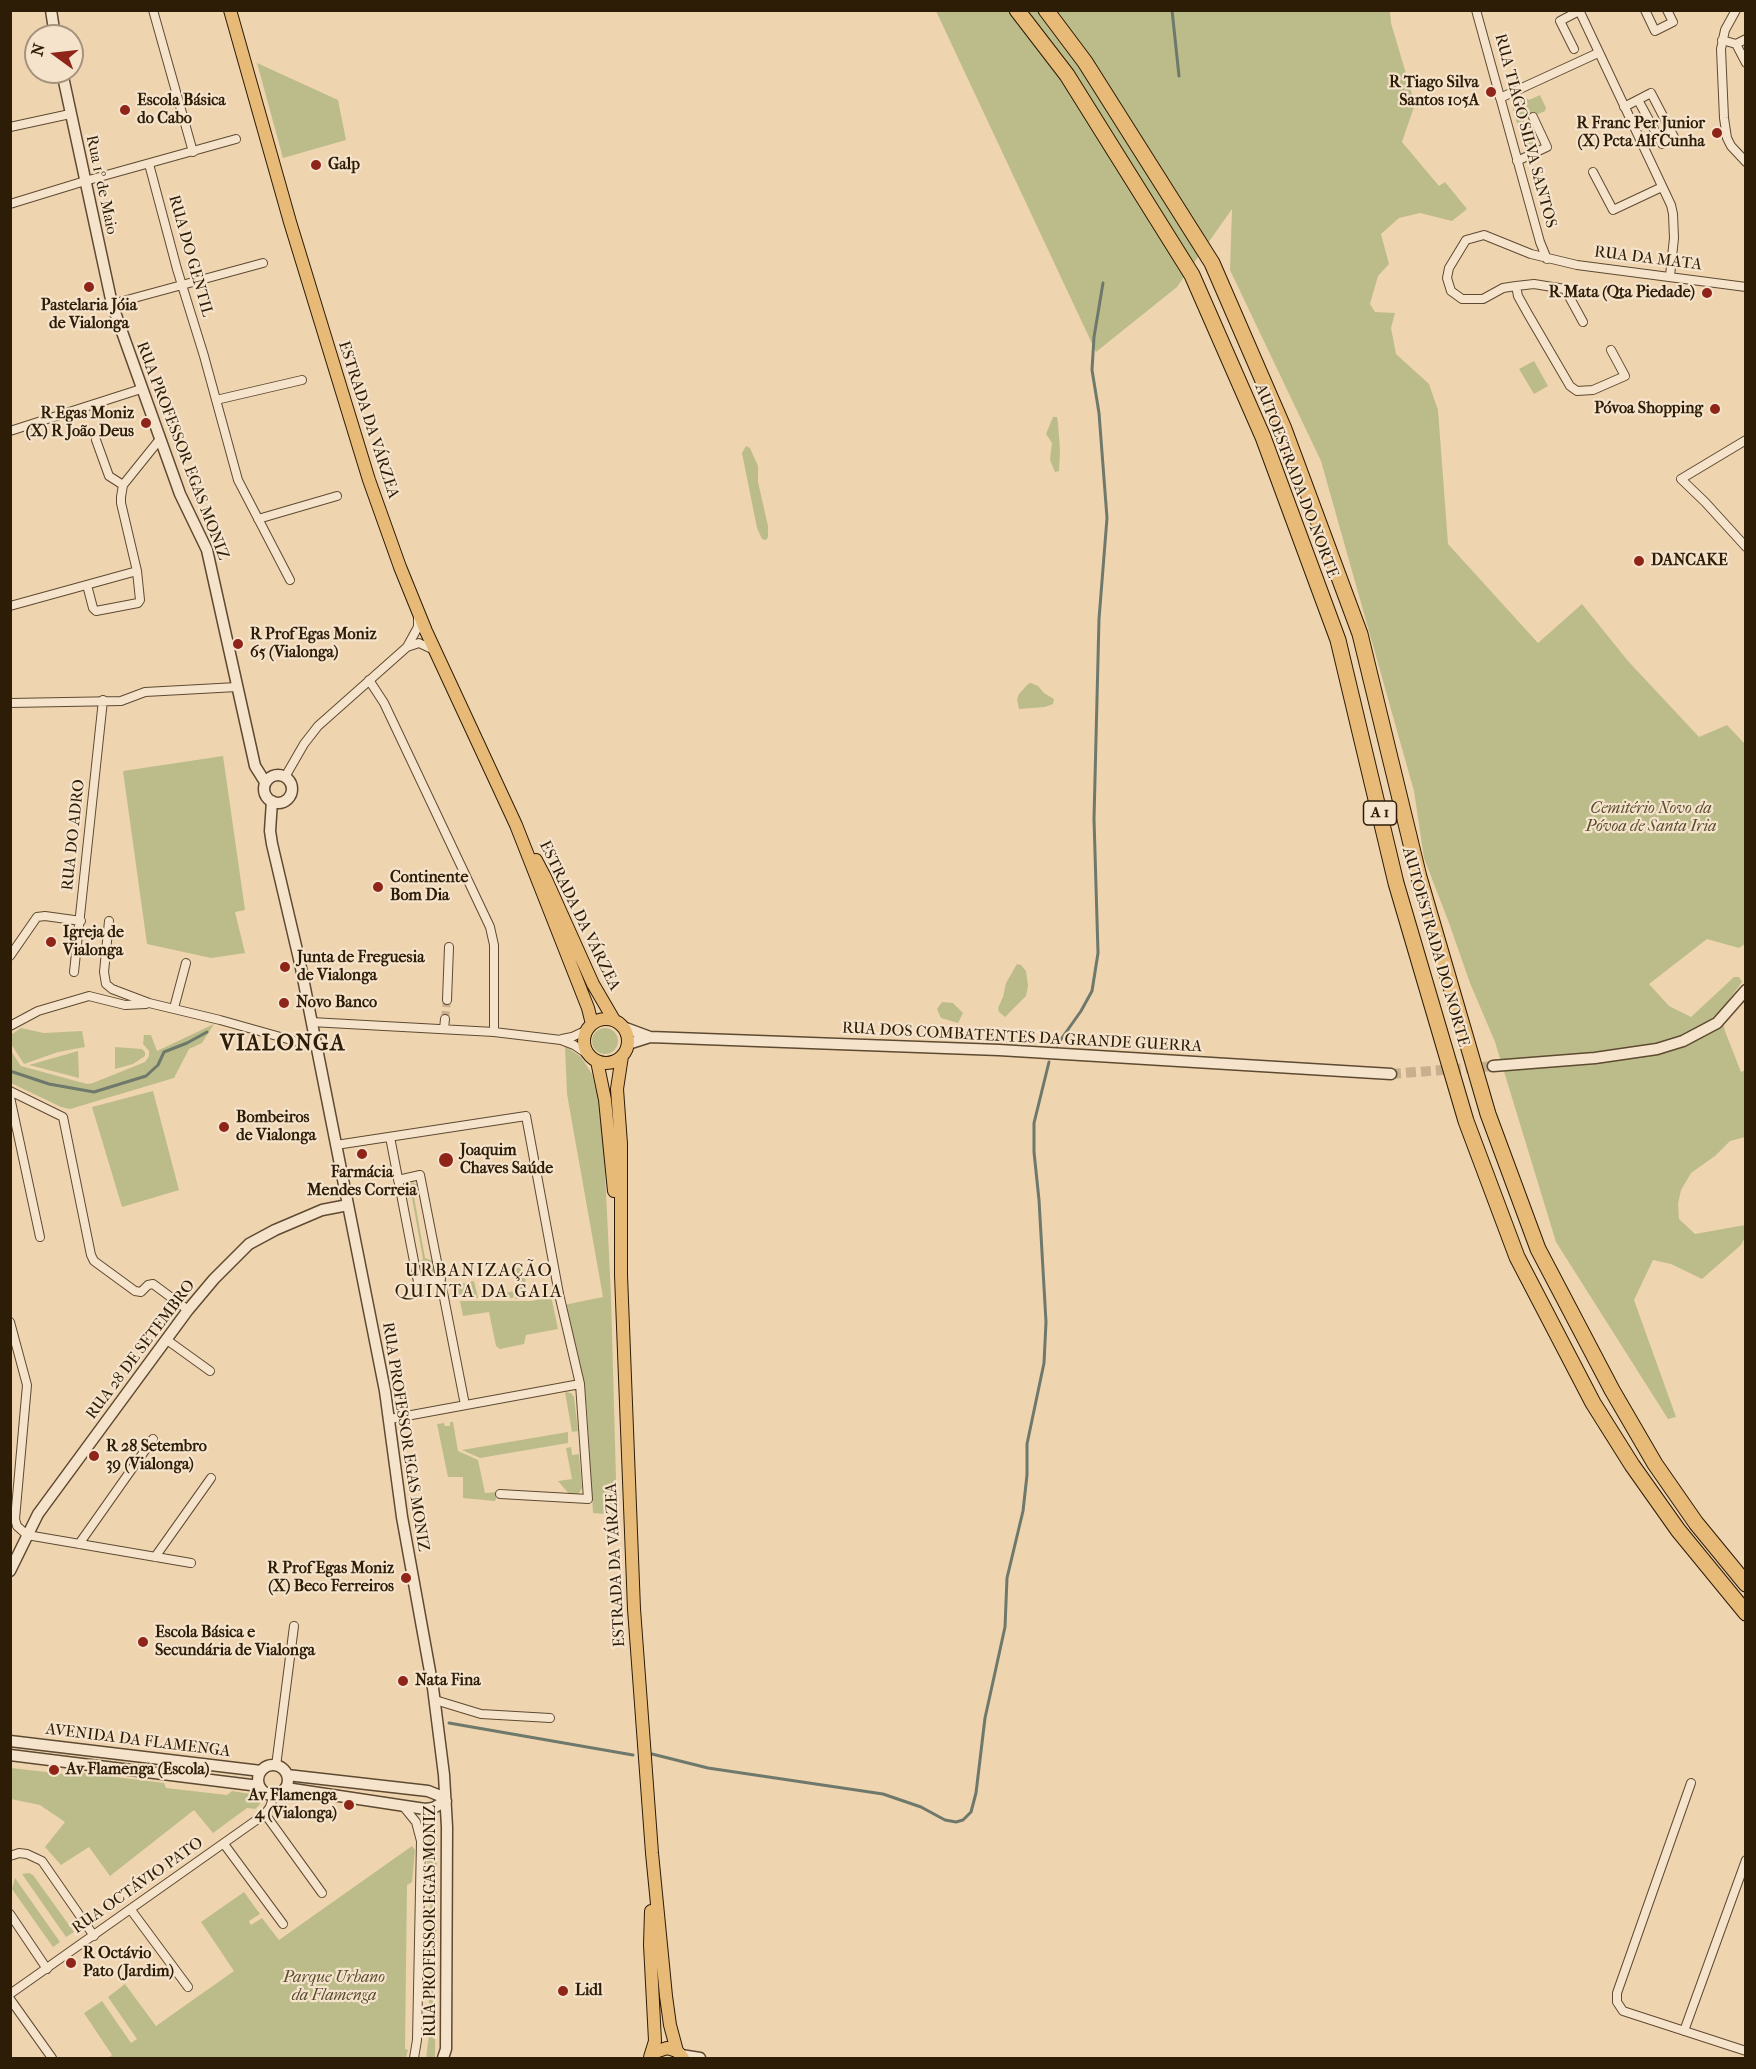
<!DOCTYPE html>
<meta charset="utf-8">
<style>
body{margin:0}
#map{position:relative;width:1756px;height:2069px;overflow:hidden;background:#efd4b0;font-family:"IM FELL French Canon",serif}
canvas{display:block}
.frame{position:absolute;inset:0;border:12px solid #2d1c06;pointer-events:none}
.north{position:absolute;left:24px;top:24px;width:60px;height:60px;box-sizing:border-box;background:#f5e3cc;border:2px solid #a5937d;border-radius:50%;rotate:285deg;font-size:16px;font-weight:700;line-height:24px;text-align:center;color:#2d1c06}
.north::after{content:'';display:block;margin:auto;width:21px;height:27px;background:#8f2418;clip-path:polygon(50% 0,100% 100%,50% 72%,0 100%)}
</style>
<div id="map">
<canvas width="1756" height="2069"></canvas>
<div class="frame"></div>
<div class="north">N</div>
</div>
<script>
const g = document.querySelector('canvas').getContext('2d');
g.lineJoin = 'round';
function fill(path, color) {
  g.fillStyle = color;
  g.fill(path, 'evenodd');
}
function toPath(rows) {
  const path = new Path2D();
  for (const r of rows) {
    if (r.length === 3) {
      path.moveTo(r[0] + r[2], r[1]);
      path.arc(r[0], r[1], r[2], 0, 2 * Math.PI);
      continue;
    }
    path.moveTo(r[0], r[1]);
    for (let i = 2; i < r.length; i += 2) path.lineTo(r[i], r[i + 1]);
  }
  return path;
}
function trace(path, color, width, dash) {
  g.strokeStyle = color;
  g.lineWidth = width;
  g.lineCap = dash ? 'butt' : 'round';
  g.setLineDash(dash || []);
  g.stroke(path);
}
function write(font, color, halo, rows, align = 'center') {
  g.font = font + ' "IM FELL French Canon",serif';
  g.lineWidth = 4.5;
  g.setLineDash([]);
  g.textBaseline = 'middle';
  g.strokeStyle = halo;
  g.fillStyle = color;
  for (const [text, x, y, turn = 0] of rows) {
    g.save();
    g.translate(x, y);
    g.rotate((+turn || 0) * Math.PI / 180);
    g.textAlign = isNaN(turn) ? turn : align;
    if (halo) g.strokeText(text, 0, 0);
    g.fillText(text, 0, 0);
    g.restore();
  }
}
fill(toPath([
 [936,11,1390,11,1391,23,1415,104,1402,142,1439,186,1445,182,1467,209,1452,221,1420,213,1399,218,1381,234,1389,264,1378,276,1370,304,1375,312,1395,313,1391,328,1396,354,1429,384,1438,410,1448,544,1538,643,1582,604,1628,661,1699,737,1727,725,1745,744,1745,944,1739,948,1707,939,1649,984,1669,1006,1691,1017,1734,977,1739,977,1742,982,1720,1012,1725,1031,1741,1072,1745,1070,1745,1137,1730,1141,1715,1156,1691,1173,1681,1190,1678,1204,1679,1219,1695,1234,1745,1225,1745,1237,1741,1245,1702,1279,1671,1264,1653,1260,1634,1300,1676,1417,1668,1419,1556,1242,1495,1042,1470,983,1449,923,1424,858,1414,791,1321,461,1230,270,1232,209,1177,287,1096,352],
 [257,63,338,100,346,140,283,158],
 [1540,95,1546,108,1545,111,1524,120,1535,148,1528,151,1524,148,1512,105,1513,102,1517,107,1521,104,1517,98,1523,96,1529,100],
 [1534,361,1548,386,1534,394,1519,369],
 [1053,417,1057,417,1058,423,1060,451,1059,471,1055,472,1050,460,1052,443,1046,434],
 [746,446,750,448,758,466,758,482,768,526,768,537,766,540,762,539,757,528,742,453],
 [1031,683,1038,686,1044,693,1054,699,1053,704,1045,707,1019,709,1017,699,1019,694,1028,684],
 [223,756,245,910,235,912,245,953,211,958,147,944,123,771],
 [1017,964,1021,965,1026,971,1028,986,1026,996,1005,1017,999,1012,998,1008,1003,997,1006,983],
 [942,1002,953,1003,963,1013,958,1023,941,1018,937,1009],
 [214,1024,202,1043,189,1049,174,1078,70,1109,61,1107,11,1083,11,1051,21,1066,87,1084,93,1083,145,1062,149,1056,149,1051,143,1044,144,1035,151,1035,157,1051],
 [605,1041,13],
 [21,1028,44,1033,82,1031,85,1047,58,1052,24,1064,11,1044,11,1035],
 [565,1046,581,1057,592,1074,597,1094,604,1150,611,1297,617,1515,593,1513,587,1411,583,1379,564,1305,603,1297,567,1094],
 [115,1047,142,1049,145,1052,145,1056,133,1064,115,1069],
 [78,1051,79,1078,29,1065],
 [153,1091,179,1190,122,1207,92,1107],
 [408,1181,418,1185,419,1192,414,1197,425,1258,433,1261,435,1268,433,1273,428,1275,421,1274,418,1270,417,1264,423,1259,412,1198,403,1196,403,1184],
 [523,1267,529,1298,515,1299,517,1291,513,1269],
 [474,1281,478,1298,515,1291,513,1298,460,1298,456,1285],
 [551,1296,558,1329,526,1335,524,1344,500,1349,496,1346,489,1312,463,1316,460,1301,532,1301],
 [565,1392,571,1393,574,1397,578,1431,572,1432],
 [450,1422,453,1422,458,1451,478,1460,485,1493,498,1492,495,1501,463,1498,463,1477,448,1477,437,1424,444,1423,445,1426,450,1426],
 [568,1432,568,1443,480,1458,462,1450],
 [571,1447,572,1455,579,1454,582,1488,578,1495,570,1495,558,1481,572,1479,566,1448],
 [11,1768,64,1774,67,1771,164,1783,166,1788,227,1795,232,1791,257,1795,259,1797,260,1804,255,1809,247,1808,213,1833,194,1810,110,1876,89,1847,61,1865,45,1847,65,1822,40,1805,11,1799],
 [424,1817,433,1824,437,1845,435,2058,426,2058,429,2035,430,1867,427,1864,429,1839,422,1821],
 [412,1846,415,1850,412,1882,407,1885,405,2049,408,2050,406,2058,108,2058,112,2055,84,2013,102,2001,131,2043,137,2039,108,1997,125,1984,156,2026,234,1971,201,1922,244,1892,260,1914,249,1921,251,1925,262,1918,279,1940],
 [29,1873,33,1875,74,1932,66,1937,22,1874],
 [15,1878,60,1942,53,1947,12,1889]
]), '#bcbc8a');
trace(toPath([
 [1172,10,1179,76],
 [1057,1045,1081,1011,1092,991,1098,953,1094,819,1099,619,1107,518,1099,413,1092,370,1094,337,1103,283],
 [10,1071,49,1084,94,1092,146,1076,158,1065,164,1052,187,1043,207,1032],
 [449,1723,633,1755],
 [652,1754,708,1768,883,1794,921,1807,945,1820,956,1822,963,1820,971,1812,976,1793,985,1718,1005,1627,1007,1578,1023,1511,1027,1475,1027,1444,1044,1363,1046,1322,1039,1200,1034,1152,1034,1123,1049,1062]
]), '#6e796c', 3);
trace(toPath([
 [445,1019,447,1000]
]), '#c8af8e', 8, [8, 4]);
trace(toPath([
 [1391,1074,1493,1066]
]), '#c8af8e', 10, [10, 5]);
const minor = toPath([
 [153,10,193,152],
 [1476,10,1540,242,1547,259],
 [1579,10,1671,205,1673,214,1674,238,1670,276],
 [1645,10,1655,31,1673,22,1667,10],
 [1736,10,1725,30,1721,49,1724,118,1727,138,1731,146,1746,162],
 [1722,40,1736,44,1746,39],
 [1736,44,1746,63],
 [1574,49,1560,21,1579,11],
 [1500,98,1598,53],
 [1624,107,1651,93,1674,137,1662,144,1638,100],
 [10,127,70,114],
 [1517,161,1547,147,1533,117],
 [149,164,177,269,204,356,238,480,290,580],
 [1593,172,1613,210,1662,187],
 [10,204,85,181,236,139],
 [1516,286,1503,288,1483,299,1462,299,1451,291,1447,278,1449,268,1466,240,1484,235,1531,254,1577,265,1746,287],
 [112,304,263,263],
 [1583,322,1565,289,1534,284,1516,286,1518,296,1528,314,1570,386,1577,391,1593,390,1625,376,1611,350],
 [216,400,302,380],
 [10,431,141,389],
 [96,440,109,476,123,485],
 [1746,440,1681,479,1705,502,1746,547],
 [258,519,337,496],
 [87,585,93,608,96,611,138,603,140,600,137,571,121,503,121,497,123,485,160,439],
 [10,606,137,571],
 [407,647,419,643,434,650],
 [369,680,384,703,490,927,494,945,494,1032],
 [10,703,121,701,145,692,237,687],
 [285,777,304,744,318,726,407,647,418,627,418,617],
 [109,921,104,972,106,984,112,989,149,1003,220,1020,316,1047],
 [10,956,37,917,45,916,81,921],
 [74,972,103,700],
 [447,1000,449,947],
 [174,1008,186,963],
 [311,1022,494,1032,561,1040,574,1045,590,1056],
 [10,1026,38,1011,89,996,125,1005,146,1004],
 [444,1029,445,1019],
 [562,1039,572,1037,587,1030],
 [10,1091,63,1117,91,1255,94,1261,135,1291,141,1292,148,1285,153,1284,188,1310],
 [10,1097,40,1237],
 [390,1137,418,1282,441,1278],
 [336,1145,526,1116,559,1294,580,1384,588,1499,500,1494],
 [398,1180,420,1175,465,1405],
 [10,1322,27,1385,15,1519,17,1526,27,1535,191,1563],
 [167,1340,210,1371],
 [390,1419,580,1384],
 [79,1544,153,1439],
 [155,1557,211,1478],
 [435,1700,481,1714,550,1718],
 [276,1766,294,1626],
 [1691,1783,1617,1993,1617,2002,1623,2011,1746,2051],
 [403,1806,416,1822,421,1841,417,2040,414,2058],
 [265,1814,322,1893],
 [224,1844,283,1924],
 [10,1856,19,1853,27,1854,42,1861,94,1936],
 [131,1910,188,1987],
 [10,1914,47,1969],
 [10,1994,265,1814,270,1807,274,1795],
 [10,1999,52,2058],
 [1684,2031,1746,1860]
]);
const tertiary = toPath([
 [51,10,55,36],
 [62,72,112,304,180,494,207,550,255,766,265,782],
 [278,789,14],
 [272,801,270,831,272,844,300,963,385,1391,402,1517,433,1688,444,1775,447,1827,446,2049,443,2058],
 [623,1027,650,1037,999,1050,1391,1074],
 [628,1044,650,1037],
 [1493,1066,1595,1058,1657,1049,1683,1041,1717,1023,1746,990],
 [10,1571,38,1514,188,1310,214,1279,249,1244,275,1230,322,1210,348,1205],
 [10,1741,261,1771],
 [10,1755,259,1786],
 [273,1780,15],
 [287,1775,428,1791,438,1795,446,1801],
 [286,1788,425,1809,433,1808,446,1801],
 [681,2055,700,2058]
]);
const primary = toPath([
 [230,10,290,222,369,480,400,567,426,631,516,825,588,1008,592,1024],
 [536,860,545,877,593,984,614,1020],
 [606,1041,22],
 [622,1056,617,1089,621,1144,621,1275,634,1609,652,1853,666,1996,670,2025,677,2051],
 [597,1061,605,1100,614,1191],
 [650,2057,655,2041,650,1945,651,1911],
 [650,2057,655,2052,667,2048,677,2051,683,2058]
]);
const motorway = toPath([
 [1017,10,1067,75,1192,275,1263,437,1338,640,1396,883,1466,1121,1517,1257,1593,1403,1632,1465,1678,1530,1746,1613],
 [1046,10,1085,62,1212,263,1284,429,1360,634,1419,877,1488,1114,1538,1249,1612,1390,1655,1464,1696,1523,1746,1584]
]);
trace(minor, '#5e4a30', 10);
trace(tertiary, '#5e4a30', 13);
trace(primary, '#2d1c06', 14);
trace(motorway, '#2d1c06', 17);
trace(minor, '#f5e3cc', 8);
trace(tertiary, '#f5e3cc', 10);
trace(primary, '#e8ba78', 12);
trace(motorway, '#e8ba78', 15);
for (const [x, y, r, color] of [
 [1491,92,6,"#8f2418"],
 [125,110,6,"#8f2418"],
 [1717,133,6,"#8f2418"],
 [316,165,6,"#8f2418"],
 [89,287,6,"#8f2418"],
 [1707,293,6,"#8f2418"],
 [1715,409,6,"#8f2418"],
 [146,423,6,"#8f2418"],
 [1639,561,6,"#8f2418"],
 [238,644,6,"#8f2418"],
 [378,887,6,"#8f2418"],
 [51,942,6,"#8f2418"],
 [285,967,6,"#8f2418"],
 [284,1003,6,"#8f2418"],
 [224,1127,6,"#8f2418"],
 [362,1154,6,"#8f2418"],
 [446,1160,8,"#8f2418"],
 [94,1456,6,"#8f2418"],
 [406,1578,6,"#8f2418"],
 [143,1642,6,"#8f2418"],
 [403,1681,6,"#8f2418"],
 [54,1770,6,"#8f2418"],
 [349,1805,6,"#8f2418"],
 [71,1963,6,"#8f2418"],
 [563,1991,6,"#8f2418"]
]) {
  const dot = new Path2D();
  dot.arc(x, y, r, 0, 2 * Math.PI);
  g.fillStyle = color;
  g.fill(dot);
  trace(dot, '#f5e3cc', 2);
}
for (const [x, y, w] of [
 [1380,813,33]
]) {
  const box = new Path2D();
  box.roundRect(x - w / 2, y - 12, w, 24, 4.5);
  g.fillStyle = '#f5e3cc';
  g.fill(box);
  trace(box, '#2d1c06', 1.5);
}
write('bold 15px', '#2d1c06', null, [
 ["A 1",1380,813]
]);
write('bold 16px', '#2d1c06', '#f5e3cc', [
 ["R Tiago Silva",1479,83,"right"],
 ["Santos 105A",1479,101,"right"],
 ["Escola Básica",137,101],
 ["do Cabo",137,119],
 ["R Franc Per Junior",1705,124,"right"],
 ["(X) Pcta Alf Cunha",1705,142,"right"],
 ["Galp",328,165],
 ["R Mata (Qta Piedade)",1695,293,"right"],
 ["Pastelaria Jóia",89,306,"center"],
 ["de Vialonga",89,324,"center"],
 ["Póvoa Shopping",1703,409,"right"],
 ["R Egas Moniz",134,414,"right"],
 ["(X) R João Deus",134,432,"right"],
 ["DANCAKE",1651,561],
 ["R Prof Egas Moniz",250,635],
 ["65 (Vialonga)",250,653],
 ["Continente",390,878],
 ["Bom Dia",390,896],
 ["Igreja de",63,933],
 ["Vialonga",63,951],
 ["Junta de Freguesia",297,958],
 ["de Vialonga",297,976],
 ["Novo Banco",296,1003],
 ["Bombeiros",236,1118],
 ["de Vialonga",236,1136],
 ["Joaquim",460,1151],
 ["Chaves Saúde",460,1169],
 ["Farmácia",362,1173,"center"],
 ["Mendes Correia",362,1191,"center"],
 ["R 28 Setembro",106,1447],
 ["39 (Vialonga)",106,1465],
 ["R Prof Egas Moniz",394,1569,"right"],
 ["(X) Beco Ferreiros",394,1587,"right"],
 ["Escola Básica e",155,1633],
 ["Secundária de Vialonga",155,1651],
 ["Nata Fina",415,1681],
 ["Av Flamenga (Escola)",66,1770],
 ["Av Flamenga",337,1796,"right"],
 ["4 (Vialonga)",337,1814,"right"],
 ["R Octávio",83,1954],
 ["Pato (Jardim)",83,1972],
 ["Lidl",575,1991]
], 'left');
write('16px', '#2d1c06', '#f5e3cc', [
 ["RUA TIAGO SILVA SANTOS",1525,131,75],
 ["Rua 1º de Maio",101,185,78],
 ["RUA DO GENTIL",190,256,74],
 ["RUA DA MATA",1648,259,7],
 ["ESTRADA DA VÁRZEA",368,420,72],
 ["RUA PROFESSOR EGAS MONIZ",182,451,69],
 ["AUTOESTRADA DO NORTE",1296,481,69],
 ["RUA DO ADRO",74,835,-84],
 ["ESTRADA DA VÁRZEA",579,916,64],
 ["AUTOESTRADA DO NORTE",1435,947,74],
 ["RUA DOS COMBATENTES DA GRANDE GUERRA",1022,1038,3],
 ["RUA 28 DE SETEMBRO",141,1350,-53],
 ["RUA PROFESSOR EGAS MONIZ",405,1437,81],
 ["ESTRADA DA VÁRZEA",616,1565,-93],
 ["AVENIDA DA FLAMENGA",138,1741,7],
 ["RUA OCTÁVIO PATO",138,1886,-35],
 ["RUA PROFESSOR EGAS MONIZ",431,1921,-90]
]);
write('italic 16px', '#584c2e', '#f5e3cc', [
 ["Cemitério Novo da",1651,809],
 ["Póvoa de Santa Iria",1651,827],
 ["Parque Urbano",334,1978],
 ["da Flamenga",334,1996]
]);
g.letterSpacing = '1.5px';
write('18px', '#2d1c06', '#f5e3cc', [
 ["URBANIZAÇÃO",479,1272],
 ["QUINTA DA GAIA",479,1293]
]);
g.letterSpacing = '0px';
g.letterSpacing = '1.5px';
write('bold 22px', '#2d1c06', '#f5e3cc', [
 ["VIALONGA",283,1045]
]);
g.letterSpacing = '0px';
</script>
